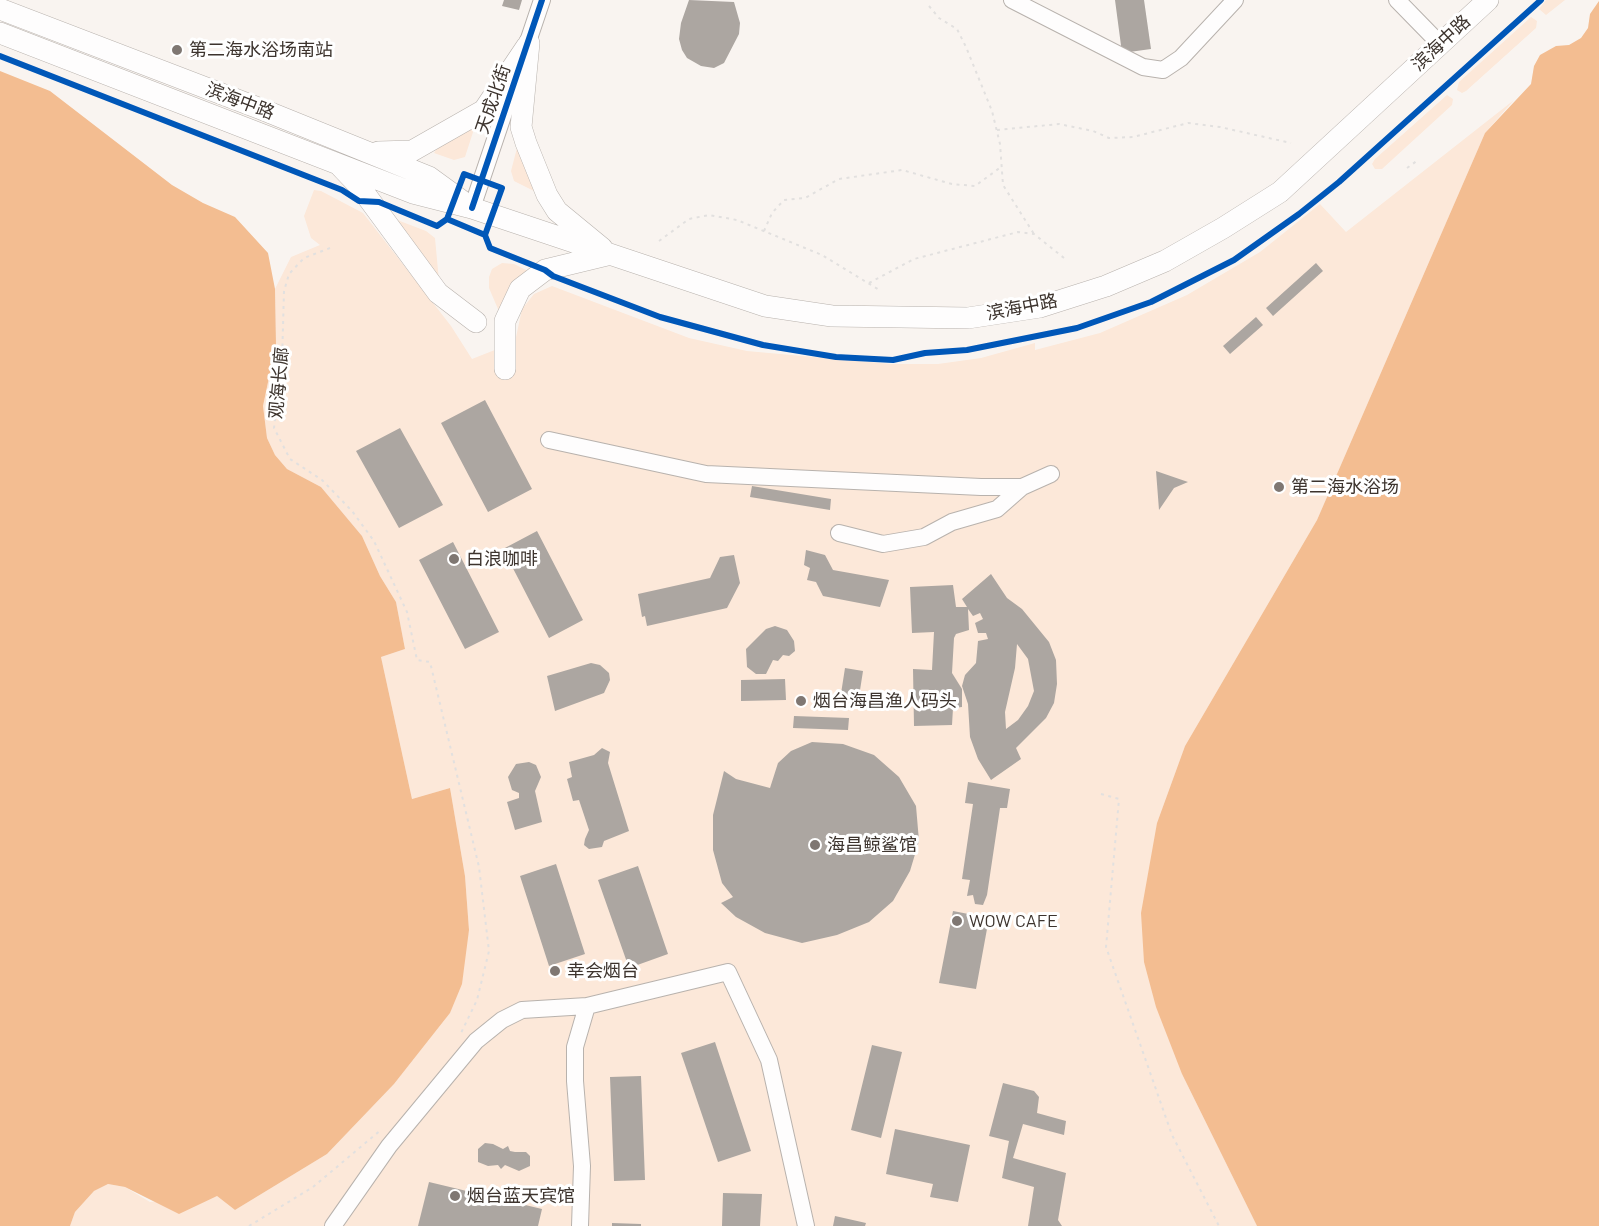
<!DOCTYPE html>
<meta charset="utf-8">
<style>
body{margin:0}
canvas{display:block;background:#f9f4f0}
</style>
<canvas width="1599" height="1226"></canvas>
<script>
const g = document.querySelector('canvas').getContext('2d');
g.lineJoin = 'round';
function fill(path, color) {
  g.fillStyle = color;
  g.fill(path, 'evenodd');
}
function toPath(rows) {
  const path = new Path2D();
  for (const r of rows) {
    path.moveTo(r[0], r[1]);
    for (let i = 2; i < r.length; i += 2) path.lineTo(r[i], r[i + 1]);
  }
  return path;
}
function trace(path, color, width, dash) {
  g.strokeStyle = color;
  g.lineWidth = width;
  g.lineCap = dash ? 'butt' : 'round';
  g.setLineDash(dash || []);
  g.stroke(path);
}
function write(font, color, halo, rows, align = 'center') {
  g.font = font + ' Barlow,"Noto Sans SC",sans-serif';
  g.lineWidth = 6;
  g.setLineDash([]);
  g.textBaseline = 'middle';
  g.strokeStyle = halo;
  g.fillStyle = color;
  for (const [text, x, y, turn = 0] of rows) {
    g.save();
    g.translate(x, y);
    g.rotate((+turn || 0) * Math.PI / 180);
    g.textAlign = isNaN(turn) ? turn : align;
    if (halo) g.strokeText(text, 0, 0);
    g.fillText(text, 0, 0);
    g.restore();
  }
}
fill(toPath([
 [1546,0,1565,0,1546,15,1539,9],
 [1531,17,1537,21,1536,28,1466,91,1462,93,1457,90,1459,82],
 [1447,95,1453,99,1452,105,1382,169,1375,169,1372,164,1375,159],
 [1514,100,1485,133,1317,520,1185,746,1157,823,1182,1074,1257,1226,70,1226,75,1212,94,1191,108,1184,125,1187,150,1202,217,1196,235,1210,327,1154,394,1084,450,1013,469,930,465,876,450,788,412,799,381,657,405,649,396,602,380,576,362,536,321,487,287,469,275,455,267,438,263,406,276,344,275,289,291,257,320,245,311,238,304,216,314,190,321,191,363,213,451,326,472,359,515,342,522,309,534,294,552,286,689,338,747,351,891,364,938,364,981,358,1035,343,1035,350,1100,333,1187,295,1260,252,1320,204,1346,232],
 [475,126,465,157,454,160,434,153,437,148],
 [517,148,538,193,514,181,511,171],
 [392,218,426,231,435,238,439,281],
 [502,263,514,264,528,271,501,316,489,288,489,277,492,269]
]), '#fce8d9');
fill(toPath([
 [1599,1,1599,1226,1257,1226,1182,1074,1156,1007,1144,962,1141,913,1157,823,1185,746,1317,520,1485,133,1531,84,1534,66,1540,55,1556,46,1569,45,1581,38,1588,28,1590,14],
 [0,71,50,91,172,185,203,203,235,217,268,253,275,289,276,344,263,406,267,438,275,455,287,469,321,487,362,536,380,576,396,602,405,649,381,657,412,799,450,788,465,876,469,930,462,984,450,1013,394,1084,327,1154,235,1210,217,1196,179,1214,125,1187,108,1184,94,1191,75,1212,70,1226,0,1226]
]), '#f3bd91');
fill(toPath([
 [504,0,522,0,519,10,502,6],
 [689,0,734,2,740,23,739,34,724,63,714,68,701,66,687,58,682,50,679,39,681,23],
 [1115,0,1144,0,1151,49,1122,53],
 [1316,263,1323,271,1273,316,1266,308],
 [1256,317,1263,325,1230,354,1223,346],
 [485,400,532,489,488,512,441,423],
 [400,428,443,505,399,528,356,451],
 [1156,471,1188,482,1174,488,1159,510],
 [752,486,831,499,830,510,750,497],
 [537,531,583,620,549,638,503,549],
 [453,542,499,632,465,649,419,560],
 [806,550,825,555,833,570,889,580,880,607,823,596,816,582,807,580,810,568,804,565],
 [734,555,740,583,727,608,647,626,645,616,642,617,638,594,710,578,720,557],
 [991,574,1007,598,1022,609,1049,642,1056,660,1057,684,1054,703,1046,718,1016,748,1021,759,991,780,978,759,970,737,968,704,962,686,965,675,976,663,978,641,988,639,986,633,978,633,975,623,983,619,980,613,973,616,968,609,969,630,956,634,954,638,952,673,962,689,962,707,953,708,952,725,914,726,913,669,932,670,934,632,912,633,910,587,953,585,956,607,967,607,962,599],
 [1017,644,1028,659,1034,691,1028,706,1018,720,1006,729,1005,712,1015,668],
 [775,626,787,630,794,641,795,651,789,656,783,655,778,661,773,660,766,674,756,674,747,667,746,649,766,629],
 [591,663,600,665,609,673,610,680,604,693,555,711,547,676],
 [845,668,863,671,858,703,840,700],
 [785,679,786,700,741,701,741,680],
 [794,716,849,718,848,730,793,728],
 [812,742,843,744,874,755,899,777,916,806,919,841,910,871,893,901,869,922,837,935,802,943,765,933,736,917,721,903,733,897,722,883,713,850,713,815,724,771,736,779,770,788,778,763,791,751],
 [602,748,610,752,608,763,629,831,604,841,602,847,589,849,584,845,585,839,589,830,579,800,573,801,567,779,572,777,569,762,594,755],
 [529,762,536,765,541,777,535,791,542,822,515,830,507,802,519,798,519,793,512,790,508,777,516,764],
 [968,782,1010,789,1007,808,1000,808,987,895,983,905,975,904,973,895,967,896,970,880,962,879,973,804,965,803],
 [556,864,585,954,549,966,520,876],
 [638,866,668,954,629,968,598,880],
 [953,911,989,918,976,989,939,983],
 [715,1042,751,1151,718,1162,681,1053],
 [872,1045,902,1052,881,1138,851,1130],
 [641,1076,645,1180,614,1181,610,1077],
 [1003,1083,1034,1091,1039,1097,1037,1113,1066,1121,1064,1135,1023,1124,1013,1158,1066,1173,1058,1220,1062,1226,1028,1226,1034,1187,1002,1178,1009,1141,989,1136],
 [895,1129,970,1145,958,1202,930,1197,933,1184,886,1174],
 [485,1143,493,1144,503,1149,508,1146,510,1151,515,1152,526,1152,530,1156,530,1166,519,1171,505,1165,501,1169,498,1165,488,1166,478,1162,478,1149],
 [429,1182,542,1209,538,1226,418,1226],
 [723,1193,762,1194,760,1226,722,1226],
 [835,1216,866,1223,865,1226,833,1226],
 [612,1223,641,1224,641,1226,612,1226]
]), '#aca6a1');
const minor = toPath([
 [1012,0,1143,67,1163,70,1181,58,1235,0],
 [1397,0,1440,44],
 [472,208,542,0],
 [549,440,706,474,981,487,1022,487,1051,474],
 [839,533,883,544,924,537,952,522,997,509,1022,487],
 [333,1226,389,1146,476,1041,502,1020,522,1010,587,1006,728,972,769,1060,806,1226],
 [580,1226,582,1166,575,1081,575,1047,587,1006]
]);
const major = toPath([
 [0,9,261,109,429,177,462,201],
 [0,33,413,193,472,208,765,306,832,316,968,318,1040,307,1106,286,1165,261,1223,228,1280,192,1488,0],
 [529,43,521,127,526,143,547,195,557,211,602,248],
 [378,152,412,151,484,110,527,46],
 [341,167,360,187,438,293,476,322],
 [505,369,505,321,520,289,545,270,607,255]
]);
trace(minor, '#b8b2ad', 18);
trace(major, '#b8b2ad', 22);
trace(toPath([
 [929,6,939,18,957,29,966,47,992,111,1000,144,1003,185,1034,234],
 [997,130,1059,124,1093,131,1109,138,1133,137,1188,123,1220,127,1291,143],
 [1407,168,1418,160],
 [764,231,772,213,784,200,805,198,839,179,902,170,952,184,975,186,1001,167],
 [659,241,689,219,709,215,737,220,822,255,881,291],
 [330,248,304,258,289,274,284,291,282,362,274,428,290,459,322,480,352,511,374,541,407,612,417,660,430,662,479,867,489,951,477,1000,461,1033],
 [869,283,914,259,1018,232,1034,234,1064,258],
 [1101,794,1119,799,1106,947,1172,1135,1219,1226],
 [249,1226,313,1187,382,1129]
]), '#e2e0df', 2, [3, 4.5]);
trace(minor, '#fefdfd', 16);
trace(major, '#fefdfd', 21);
trace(toPath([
 [0,56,342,190,359,201,379,202,437,226,447,219,464,174,502,188,485,235,447,219],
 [472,208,542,0],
 [485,235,490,248,545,270,553,276,660,317,763,345,836,357,893,360,925,353,967,350,1077,328,1151,302,1234,260,1299,214,1339,182,1541,0]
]), '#0057b8', 6);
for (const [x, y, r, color] of [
 [177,50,6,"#7f7772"],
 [1279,487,6,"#7f7772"],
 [454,559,6,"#7f7772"],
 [801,701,6,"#7f7772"],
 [815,845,6,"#7f7772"],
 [957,921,6,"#7f7772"],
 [555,971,6,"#7f7772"],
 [455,1196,6,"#7f7772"]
]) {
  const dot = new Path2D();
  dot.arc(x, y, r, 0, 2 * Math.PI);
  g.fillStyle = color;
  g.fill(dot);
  trace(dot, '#fff', 2);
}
write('18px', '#3d342e', '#fff', [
 ["滨海中路",1441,43,-43],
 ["天成北街",493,99,-71],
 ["滨海中路",240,101,21],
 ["滨海中路",1022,307,-11],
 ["观海长廊",279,383,-85]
]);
write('18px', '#3d342e', '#fff', [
 ["第二海水浴场南站",189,50],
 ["第二海水浴场",1291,487],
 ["白浪咖啡",466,559],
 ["烟台海昌渔人码头",813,701],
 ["海昌鲸鲨馆",827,845],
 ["WOW CAFE",969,921],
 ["幸会烟台",567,971],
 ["烟台蓝天宾馆",467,1196]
], 'left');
</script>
